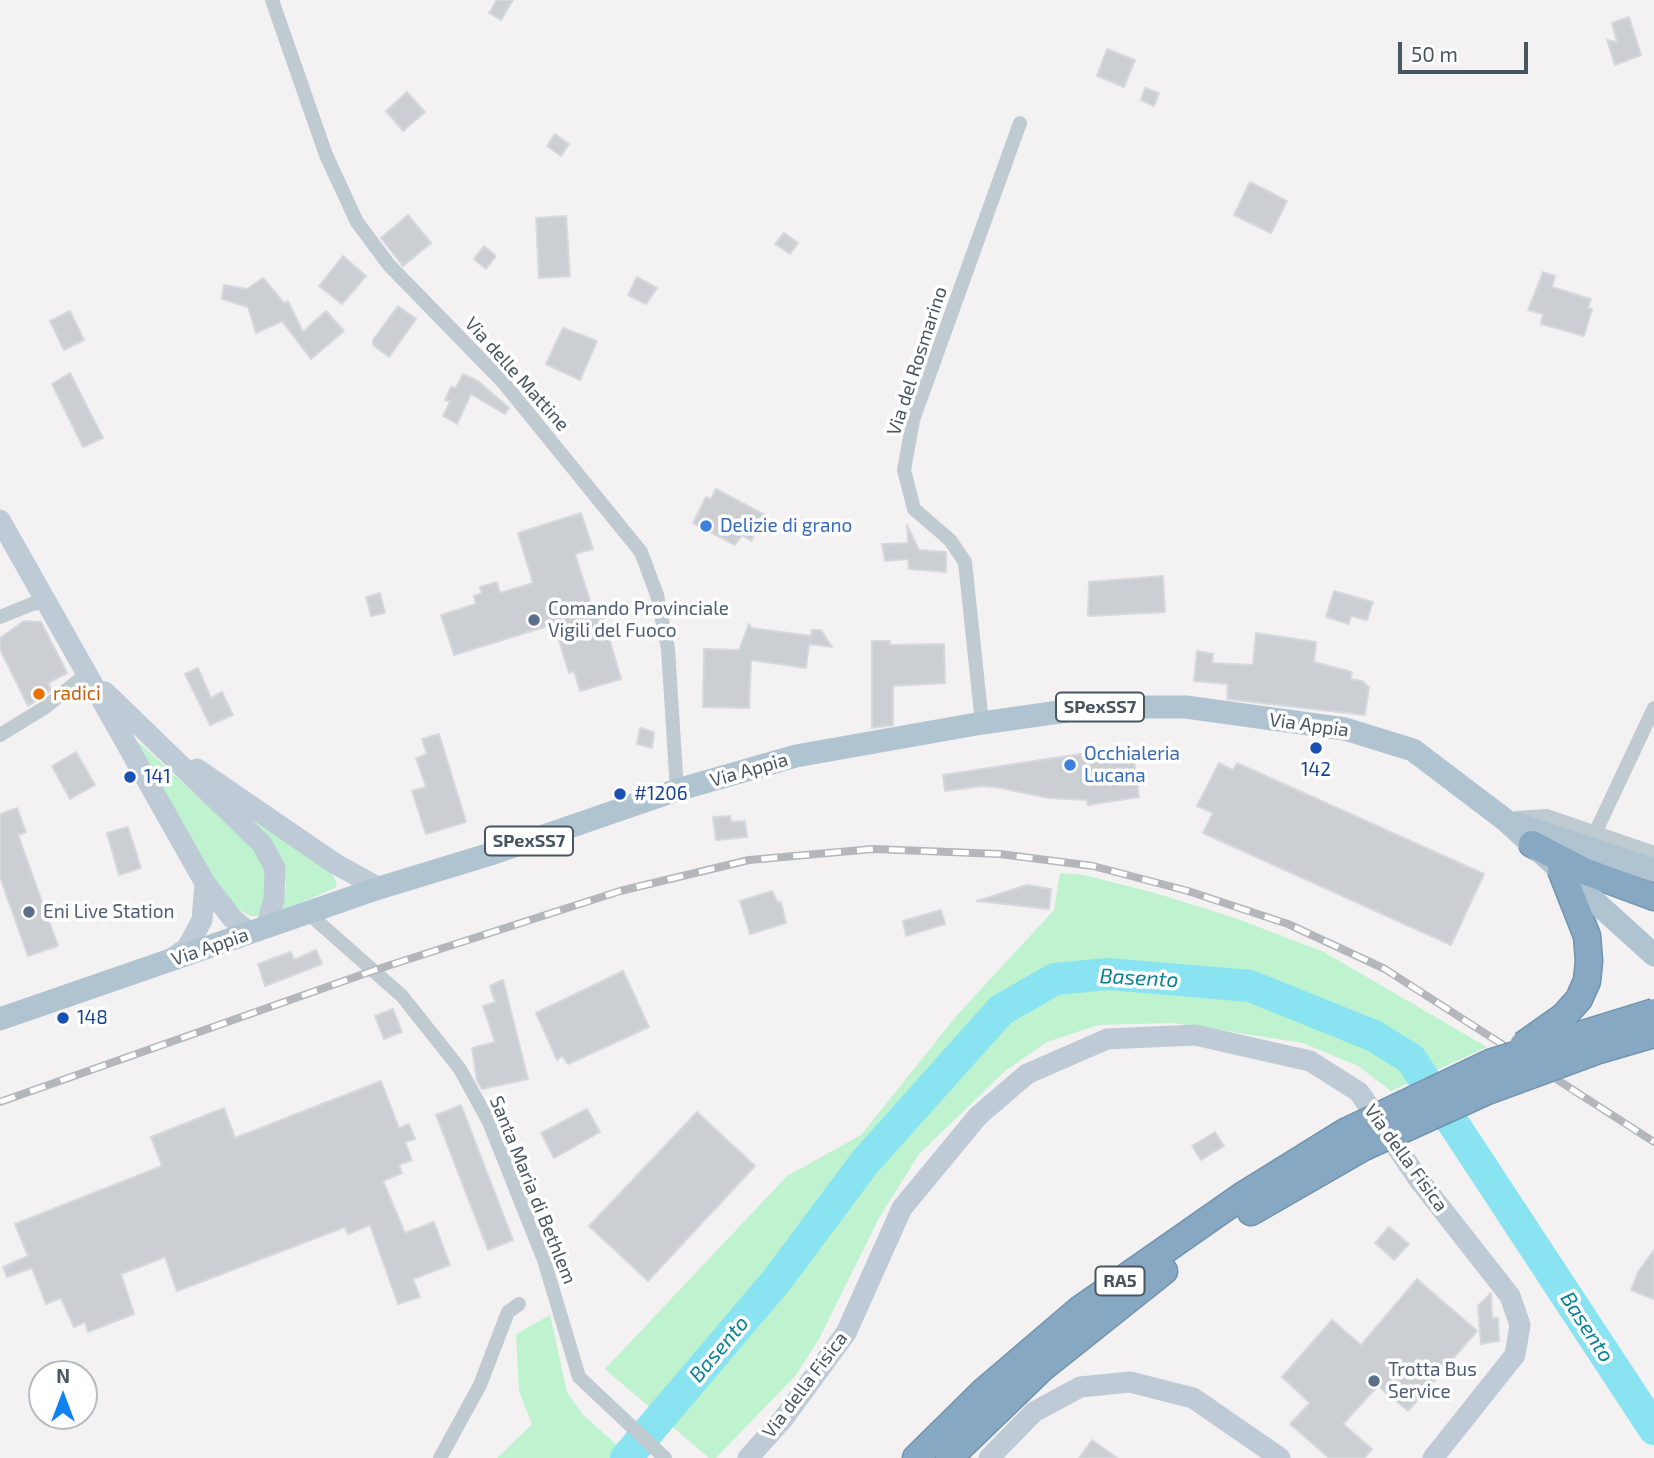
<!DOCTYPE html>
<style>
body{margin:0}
#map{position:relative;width:1654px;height:1458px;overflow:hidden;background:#f4f1f2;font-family:"Exo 2",sans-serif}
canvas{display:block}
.north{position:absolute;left:28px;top:1360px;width:70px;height:70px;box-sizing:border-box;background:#fff;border:2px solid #b6bbbf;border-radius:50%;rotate:0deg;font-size:19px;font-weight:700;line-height:28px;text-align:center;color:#485660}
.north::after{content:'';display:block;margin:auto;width:24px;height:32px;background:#1081f0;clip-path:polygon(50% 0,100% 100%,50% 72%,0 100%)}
.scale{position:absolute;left:1398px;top:42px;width:130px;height:32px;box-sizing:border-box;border:4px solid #485660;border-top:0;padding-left:9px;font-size:21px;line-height:24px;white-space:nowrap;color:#485660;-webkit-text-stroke:5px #fff;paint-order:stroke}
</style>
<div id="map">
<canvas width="1654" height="1458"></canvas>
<div class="north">N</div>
<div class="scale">50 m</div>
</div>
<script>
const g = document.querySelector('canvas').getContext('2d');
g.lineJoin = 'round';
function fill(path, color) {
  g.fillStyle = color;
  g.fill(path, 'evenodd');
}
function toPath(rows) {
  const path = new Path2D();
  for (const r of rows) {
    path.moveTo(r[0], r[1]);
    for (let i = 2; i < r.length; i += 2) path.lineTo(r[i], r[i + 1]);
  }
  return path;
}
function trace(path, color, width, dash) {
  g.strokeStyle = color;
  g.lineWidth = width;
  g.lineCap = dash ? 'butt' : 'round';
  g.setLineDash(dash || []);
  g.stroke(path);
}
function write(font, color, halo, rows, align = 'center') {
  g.font = font + ' "Exo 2",sans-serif';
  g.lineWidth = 7;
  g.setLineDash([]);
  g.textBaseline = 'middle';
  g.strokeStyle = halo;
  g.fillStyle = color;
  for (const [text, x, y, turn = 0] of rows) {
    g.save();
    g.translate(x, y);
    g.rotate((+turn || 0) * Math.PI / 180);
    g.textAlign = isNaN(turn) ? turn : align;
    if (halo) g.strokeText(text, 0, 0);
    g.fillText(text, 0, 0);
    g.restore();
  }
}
fill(toPath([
 [135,743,140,743,261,855,268,885,258,916,250,916,234,906,222,893],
 [220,789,329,868,337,883,335,888,282,911,286,887,284,867],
 [1060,873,1084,875,1155,893,1235,918,1324,952,1487,1047,1391,1091,1358,1066,1303,1043,1174,1023,1098,1025,1047,1042,1005,1071,919,1154,879,1218,819,1339,796,1375,716,1458,709,1458,605,1369,787,1176,861,1135,958,1014,1054,910],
 [550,1315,567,1392,583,1415,632,1458,497,1458,532,1424,519,1391,516,1334]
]), '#bff2cf');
trace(toPath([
 [626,1458,777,1280,865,1162,1001,1010,1055,979,1108,974,1250,986,1374,1036,1411,1059,1654,1429]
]), '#8ae3f1', 32);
const building = toPath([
 [497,0,513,0,501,20,489,13,497,0],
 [1629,17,1641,55,1615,65,1607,40,1617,42,1612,23,1629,17],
 [1107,49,1135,60,1124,87,1097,76,1107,49],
 [1145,88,1159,93,1154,106,1141,100,1145,88],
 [407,92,425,112,403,131,386,111,407,92],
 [555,134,569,144,561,156,547,146,555,134],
 [1250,182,1287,201,1271,233,1234,215,1250,182],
 [408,215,431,243,403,266,381,238,408,215],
 [566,216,570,276,539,278,536,218,566,216],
 [784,233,798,243,790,254,775,244,784,233],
 [484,246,496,256,486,269,474,259,484,246],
 [343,256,366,276,342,304,319,286,343,256],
 [1543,272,1555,276,1552,287,1591,299,1588,308,1592,309,1584,336,1541,324,1543,314,1528,310,1543,272],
 [637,277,657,288,646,304,628,295,637,277],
 [263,278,284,303,288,301,303,332,326,311,344,331,311,359,282,321,256,333,248,307,222,299,224,285,247,289,263,278],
 [398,306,416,319,389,357,373,345,373,340,398,306],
 [70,311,84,340,64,350,50,321,70,311],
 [563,328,597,341,580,380,546,364,563,328],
 [70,373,103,438,83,447,52,384,70,373],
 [463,374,478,381,509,408,505,414,471,394,457,424,443,416,450,402,445,400,451,387,456,388,463,374],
 [716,489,765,515,751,541,742,535,735,545,693,523,706,497,711,499,716,489],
 [581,513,593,549,575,554,594,613,601,610,621,679,580,691,574,671,569,673,554,624,454,655,441,615,476,604,474,596,482,593,480,587,497,582,500,593,533,583,518,533,581,513],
 [907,525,919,550,946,552,946,572,909,569,908,559,885,561,882,544,908,543,907,525],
 [1163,576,1165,612,1088,616,1089,582,1163,576],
 [1334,591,1373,602,1367,620,1351,616,1349,624,1326,617,1334,591],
 [380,593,385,613,371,616,366,597,380,593],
 [24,621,41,622,67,673,48,683,52,690,28,706,0,649,0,638,24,621],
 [749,624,751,628,811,636,812,630,821,630,832,647,809,644,806,668,751,660,749,708,703,707,704,649,739,650,749,624],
 [1256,633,1316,642,1314,662,1352,672,1351,679,1362,681,1369,687,1365,715,1227,699,1228,684,1194,681,1197,651,1213,654,1212,663,1253,665,1256,633],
 [872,641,890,641,890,645,944,644,945,683,893,686,893,725,872,728,872,641],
 [198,668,211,698,222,692,233,715,210,725,185,674,198,668],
 [640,728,654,732,652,748,637,744,640,728],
 [439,734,466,822,426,834,412,791,426,787,416,758,427,754,422,739,439,734],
 [1132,746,1139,797,1088,805,1087,800,1049,798,1001,788,983,786,945,791,943,775,1132,746],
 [76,752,95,785,70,799,52,766,76,752],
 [1219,763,1233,770,1237,763,1484,874,1451,945,1203,833,1213,813,1197,806,1219,763],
 [17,808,26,832,18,835,58,946,28,956,0,877,0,814,17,808],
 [730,816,731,822,745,821,747,837,716,840,713,817,730,816],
 [128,827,141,868,119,875,107,833,128,827],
 [1027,885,1051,889,1049,909,977,901,1027,885],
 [772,891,778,903,781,902,786,923,750,934,740,901,772,891],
 [941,910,945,924,906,936,903,921,941,910],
 [316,950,322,964,265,986,258,964,291,952,294,960,316,950],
 [623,971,649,1027,568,1064,562,1056,557,1060,536,1013,623,971],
 [503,980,528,1079,482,1089,477,1081,472,1048,495,1042,483,1006,495,1002,490,986,503,980],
 [393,1009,402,1032,384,1039,375,1016,393,1009],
 [381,1081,399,1128,409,1124,415,1139,405,1142,412,1160,399,1165,402,1173,383,1181,405,1233,434,1222,450,1265,413,1279,420,1297,398,1304,370,1225,348,1234,345,1227,177,1291,165,1257,121,1274,134,1314,88,1332,85,1322,74,1327,61,1298,46,1304,32,1268,7,1277,3,1267,28,1256,15,1224,162,1166,151,1137,224,1108,235,1138,381,1081],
 [461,1105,513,1240,488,1250,436,1115,461,1105],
 [587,1109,600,1132,554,1158,541,1133,587,1109],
 [697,1112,755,1166,648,1281,589,1226,697,1112],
 [1215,1132,1224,1146,1201,1160,1192,1146,1215,1132],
 [1389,1227,1409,1244,1394,1260,1375,1243,1389,1227],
 [1654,1250,1654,1299,1631,1290,1638,1272,1654,1250],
 [1417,1279,1477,1331,1408,1411,1378,1386,1343,1424,1372,1449,1364,1458,1329,1458,1290,1424,1310,1403,1282,1377,1332,1320,1361,1345,1417,1279],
 [1491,1293,1492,1318,1498,1318,1499,1341,1481,1344,1478,1306,1491,1293],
 [1092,1440,1117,1458,1079,1458,1092,1440]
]);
fill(building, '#cbcfd4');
trace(building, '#d5d8dd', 2);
const highway = toPath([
 [1532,844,1584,871,1654,897],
 [1561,870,1587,936,1589,961,1587,981,1579,999,1564,1016],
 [1251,1212,1364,1147],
 [916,1458,983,1392,1079,1310,1245,1194,1345,1132],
 [949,1458,1041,1369,1164,1271]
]);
trace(highway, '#7293ae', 29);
trace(toPath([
 [272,0,326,155,357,222,389,265,503,382,641,552,657,595,668,649,677,790],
 [0,617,32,604,46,602],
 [982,723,965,562,950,540,914,509,904,470,913,420,1020,123],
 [0,735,44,708,88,673],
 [1516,818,1547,816,1654,853],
 [1596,831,1654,708],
 [308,913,402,996,460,1069,489,1122,544,1260,579,1377,665,1458],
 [440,1458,480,1385,508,1312,519,1304]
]), '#bfcad1', 14);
trace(toPath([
 [0,520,205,883,232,918,250,933],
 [105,692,262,844,275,868,274,899,266,927],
 [197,769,334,863,379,888],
 [171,959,187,948,202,920,205,883],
 [748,1458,783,1419,846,1333,902,1208,978,1116,1027,1074,1107,1039,1195,1035,1310,1061,1359,1092,1419,1180,1510,1296,1520,1325,1515,1355,1433,1458],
 [989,1458,1034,1412,1080,1387,1130,1382,1193,1398,1280,1458]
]), '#becbd6', 21);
trace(toPath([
 [1517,824,1654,870],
 [0,1019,379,888,494,853,677,790,796,756,982,723,1094,707,1186,707,1345,729,1413,750,1504,819,1654,955]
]), '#b0c3d1', 23);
trace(highway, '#87a8c2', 26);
const rail = toPath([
 [0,1102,375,970,620,891,749,860,873,849,1000,854,1093,866,1188,891,1288,924,1385,969,1654,1142]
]);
trace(rail, '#b3b7bc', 8);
trace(rail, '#fff', 5, [16]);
const highwayBridge = toPath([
 [1523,1045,1564,1016],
 [1345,1132,1492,1062,1654,1012],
 [1364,1147,1485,1092,1599,1050,1654,1034]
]);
trace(highwayBridge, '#7293ae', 29, []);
trace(highwayBridge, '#87a8c2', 26);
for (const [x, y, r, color] of [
 [706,526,7,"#3f7fe0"],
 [534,620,7,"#5c6f8a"],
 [39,694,7,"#e8710a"],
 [1316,748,7,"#1a4fb4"],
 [1070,765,7,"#3f7fe0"],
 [130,777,7,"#1a4fb4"],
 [620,794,7,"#1a4fb4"],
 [29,912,7,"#5c6f8a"],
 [63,1018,7,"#1a4fb4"],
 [1374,1381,7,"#5c6f8a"]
]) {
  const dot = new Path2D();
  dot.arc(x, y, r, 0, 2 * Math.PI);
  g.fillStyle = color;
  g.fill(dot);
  trace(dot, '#fff', 2.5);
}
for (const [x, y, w] of [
 [1100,707,88],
 [529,841,88],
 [1120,1281,49]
]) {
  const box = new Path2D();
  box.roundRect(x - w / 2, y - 14.5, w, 29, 5);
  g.fillStyle = '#fff';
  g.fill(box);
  trace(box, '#485660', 2);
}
write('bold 18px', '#485660', null, [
 ["SPexSS7",1100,707],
 ["SPexSS7",529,841],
 ["RA5",1120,1281]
]);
write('19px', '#485660', '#fff', [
 ["Via del Rosmarino",917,361,-72],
 ["Via delle Mattine",517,374,48],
 ["Via Appia",1309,725,8],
 ["Via Appia",749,770,-16],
 ["Via Appia",210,947,-19],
 ["Via della Fisica",1406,1158,54],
 ["Santa Maria di Bethlem",533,1190,68],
 ["Via della Fisica",805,1385,-53]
]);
write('19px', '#366cbe', '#fff', [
 ["Delizie di grano",720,526],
 ["Occhialeria",1084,754],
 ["Lucana",1084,776]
], 'left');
write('19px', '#4e5e75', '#fff', [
 ["Comando Provinciale",548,609],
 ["Vigili del Fuoco",548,631],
 ["Eni Live Station",43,912],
 ["Trotta Bus",1388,1370],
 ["Service",1388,1392]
], 'left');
write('19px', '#c56008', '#fff', [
 ["radici",53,694]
], 'left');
write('19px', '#164399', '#fff', [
 ["142",1316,770,"center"],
 ["141",144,777],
 ["#1206",634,794],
 ["148",77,1018]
], 'left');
write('italic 21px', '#078296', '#fff', [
 ["Basento",1139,978,3],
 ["Basento",1587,1327,57],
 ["Basento",719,1349,-50]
]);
</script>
